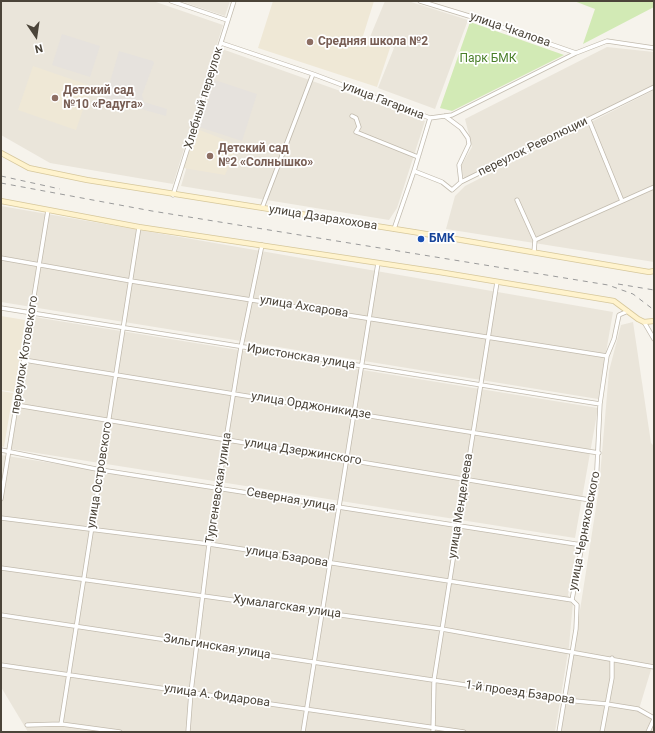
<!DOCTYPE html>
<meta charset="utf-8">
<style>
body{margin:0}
#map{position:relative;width:655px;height:733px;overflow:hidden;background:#f6f3ec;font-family:Roboto,sans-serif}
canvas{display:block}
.frame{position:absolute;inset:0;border:2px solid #4b4439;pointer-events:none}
.north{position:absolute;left:16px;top:16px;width:40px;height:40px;-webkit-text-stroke:3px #fff;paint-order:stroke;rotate:167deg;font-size:11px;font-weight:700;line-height:16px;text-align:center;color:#4b4439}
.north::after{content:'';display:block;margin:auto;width:14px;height:18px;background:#4b4439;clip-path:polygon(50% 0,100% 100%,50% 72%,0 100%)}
</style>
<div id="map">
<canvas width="655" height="733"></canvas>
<div class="frame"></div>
<div class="north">N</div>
</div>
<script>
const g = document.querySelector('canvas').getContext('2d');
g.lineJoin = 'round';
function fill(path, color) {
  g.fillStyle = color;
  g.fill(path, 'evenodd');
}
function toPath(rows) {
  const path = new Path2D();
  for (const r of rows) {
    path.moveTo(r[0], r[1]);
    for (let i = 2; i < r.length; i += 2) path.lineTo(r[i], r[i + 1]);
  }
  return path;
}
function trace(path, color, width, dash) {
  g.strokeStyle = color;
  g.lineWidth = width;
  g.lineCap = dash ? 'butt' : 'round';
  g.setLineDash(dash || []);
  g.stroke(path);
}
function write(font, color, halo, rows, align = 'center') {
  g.font = font + ' Roboto,sans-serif';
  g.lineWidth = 3.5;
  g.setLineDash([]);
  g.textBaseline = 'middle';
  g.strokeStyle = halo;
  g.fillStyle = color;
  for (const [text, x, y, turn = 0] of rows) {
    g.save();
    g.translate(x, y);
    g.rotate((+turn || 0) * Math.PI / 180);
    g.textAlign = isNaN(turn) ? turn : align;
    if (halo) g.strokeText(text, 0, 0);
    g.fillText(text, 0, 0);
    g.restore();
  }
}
fill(toPath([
 [1,1,153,1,223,25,173,184,50,163,1,135],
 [180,1,230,1,225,16],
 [385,1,408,1,468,20,435,109,378,88,394,48,370,37],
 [607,47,654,52,654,85,464,179,461,166,472,147,465,119],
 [222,49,425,121,397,208,389,220,181,186],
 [654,90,654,262,446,229,455,196,465,186],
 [1,206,613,312,598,399,1,302],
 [34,317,598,408,575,538,11,449],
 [633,322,651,443,654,446,654,660,639,709,654,718,654,732,561,732,599,488,609,371,621,325],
 [1,455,577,546,568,595,573,602,569,646,555,732,28,732,1,687]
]), '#eae5da');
fill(toPath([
 [62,34,100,46,90,77,52,65],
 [119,51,153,61,154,63,142,95,144,102,167,109,166,116,105,99],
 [215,80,257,94,242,141,199,127]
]), '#e6e2dd');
fill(toPath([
 [273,1,374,1,363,36,391,45,377,87,258,48],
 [33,66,91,86,76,130,18,110],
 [197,129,238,145,225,175,183,168],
 [1,316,25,320,15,392,1,390],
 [1,391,13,393,4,447,1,446]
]), '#efe8d6');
fill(toPath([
 [574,1,654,1,654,7,583,44,595,9],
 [470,22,564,55,452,111,440,108]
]), '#d2eab5');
const street = toPath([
 [171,1,227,20],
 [420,1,469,16,576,53],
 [221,43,313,74,430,118,452,115,576,53,607,41,654,48],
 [352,116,356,118,359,127,356,132,418,157],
 [445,116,461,128,468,138,469,144,459,165,461,182],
 [589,120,622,201],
 [414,171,442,182,452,190,461,182,654,87],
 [173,195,234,1],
 [517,200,535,240],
 [262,208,313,74],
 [394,229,414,171,430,118],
 [534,252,535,240,654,187],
 [1,258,131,281,607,356],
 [1,308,600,404],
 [644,322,654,339],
 [24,360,599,453],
 [16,405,590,500],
 [1,450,101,470,582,545],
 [1,499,48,210],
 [1,518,209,544,572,600],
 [1,568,442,629,654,667],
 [1,615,565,700,607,704,638,709,654,718],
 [1,665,464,732],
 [61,724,139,227],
 [27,725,61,724,120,732],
 [188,732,191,692,209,544,241,347,262,245],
 [303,732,378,263],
 [433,732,434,680,497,282],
 [559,732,576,629,577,605,572,600,582,545,586,535,590,500,596,488,600,404,607,356,614,339,619,315,628,311],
 [602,732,612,678,612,658],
 [648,732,654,719]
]);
const secondary = toPath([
 [1,153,29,168,87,180,420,233,649,272,654,271],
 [1,201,139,227,439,272,614,301,638,319,644,322,654,321]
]);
trace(street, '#c2bbae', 5);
trace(secondary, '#d6c79b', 6);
trace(street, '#fff', 3.5);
trace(secondary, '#fff3cd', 4.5);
trace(toPath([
 [1,176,60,189],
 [1,183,152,211,608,285,633,294,654,310],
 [618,284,654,290]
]), '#9a9a9a', 1, [5, 5]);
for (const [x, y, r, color] of [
 [310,42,4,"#8d6e63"],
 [55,98,4,"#8d6e63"],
 [210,156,4,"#8d6e63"],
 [421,239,4,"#1a4fb4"]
]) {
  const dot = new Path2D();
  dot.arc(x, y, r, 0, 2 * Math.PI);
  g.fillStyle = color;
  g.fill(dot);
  trace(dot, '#fff', 1.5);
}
write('12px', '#4b4439', '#fff', [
 ["улица Чкалова",510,30,19],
 ["Хлебный переулок",204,98,-73],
 ["улица Гагарина",383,101,21],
 ["переулок Революции",533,147,-26],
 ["улица Дзарахохова",323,218,9],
 ["улица Ахсарова",304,307,9],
 ["переулок Котовского",25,355,-81],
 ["Иристонская улица",301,357,9],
 ["улица Орджоникидзе",311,406,9],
 ["улица Дзержинского",303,452,9],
 ["улица Островского",100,475,-81],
 ["Тургеневская улица",219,488,-81],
 ["Северная улица",291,500,10],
 ["улица Менделеева",461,506,-81],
 ["улица Черняховского",585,531,-79],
 ["улица Бзарова",287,557,9],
 ["Хумалагская улица",287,607,8],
 ["Зильгинская улица",217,647,9],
 ["1-й проезд Бзарова",520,693,8],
 ["улица А. Фидарова",217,696,8]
]);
write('bold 12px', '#785e54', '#fff', [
 ["Средняя школа №2",318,42],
 ["Детский сад",63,91],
 ["№10 «Радуга»",63,105],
 ["Детский сад",218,149],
 ["№2 «Солнышко»",218,163]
], 'left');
write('12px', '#4a7f2a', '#fff', [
 ["Парк БМК",488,59]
]);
write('bold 12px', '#164399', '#fff', [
 ["БМК",429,239]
], 'left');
</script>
